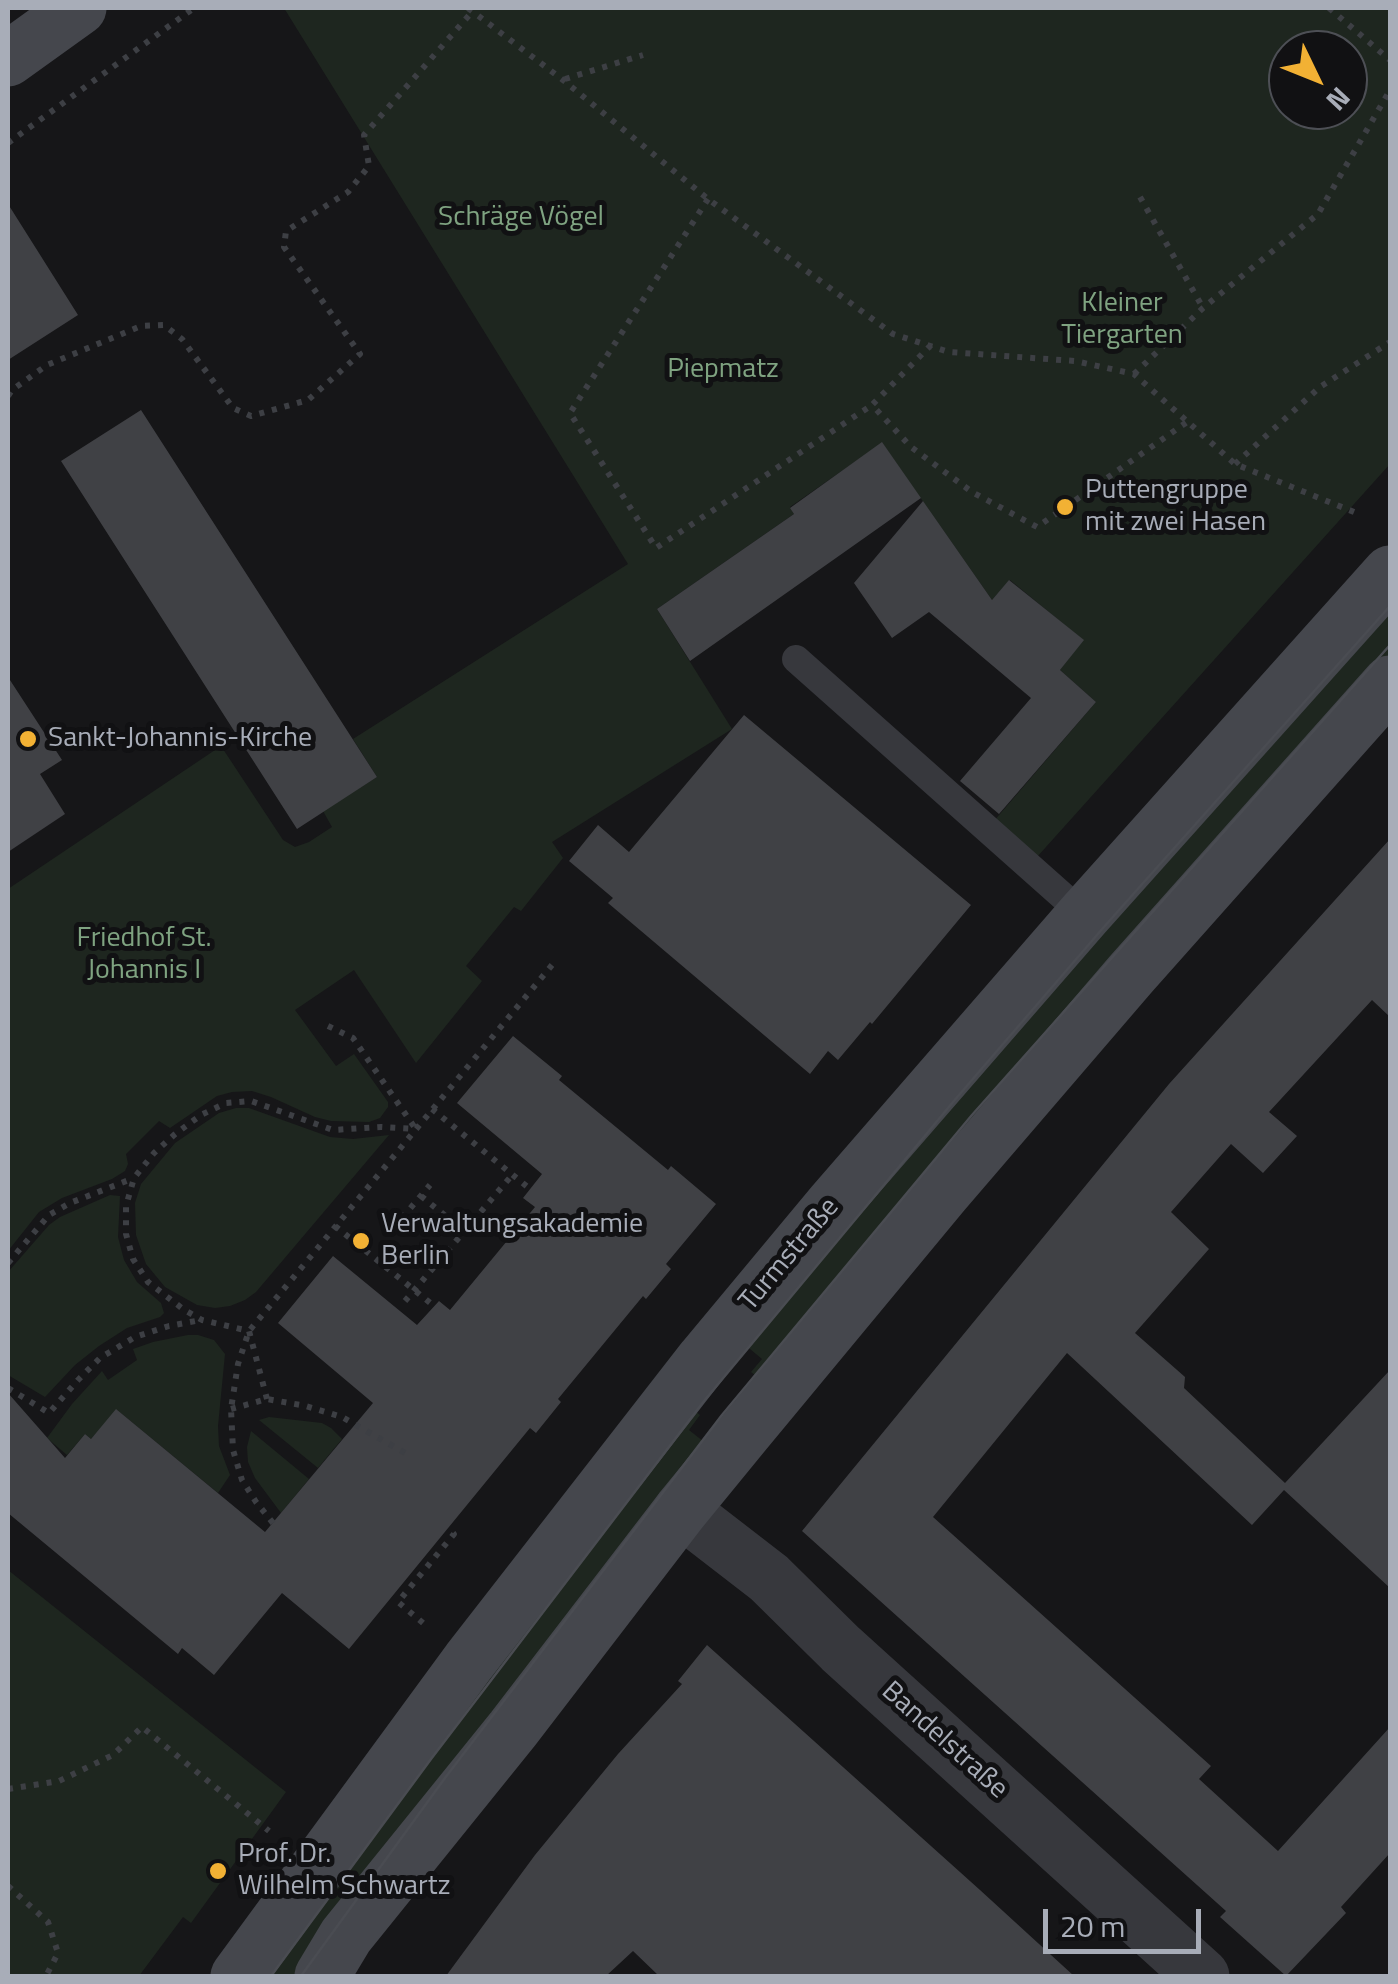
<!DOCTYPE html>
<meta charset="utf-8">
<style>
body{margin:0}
#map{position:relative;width:1398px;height:1984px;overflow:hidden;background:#161618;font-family:"Titillium Web",sans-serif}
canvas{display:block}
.frame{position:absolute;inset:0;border:10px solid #a8adb8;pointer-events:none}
.north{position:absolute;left:1268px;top:30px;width:100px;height:100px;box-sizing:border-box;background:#111113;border:2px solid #4d4f55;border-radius:50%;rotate:133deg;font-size:28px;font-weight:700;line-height:40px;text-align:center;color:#a8adb8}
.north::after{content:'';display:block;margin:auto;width:35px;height:45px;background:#f2b134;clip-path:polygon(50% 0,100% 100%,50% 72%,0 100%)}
.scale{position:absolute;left:1043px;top:1909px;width:158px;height:45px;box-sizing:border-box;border:5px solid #a8adb8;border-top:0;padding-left:12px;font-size:30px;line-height:35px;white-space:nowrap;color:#a8adb8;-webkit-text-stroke:8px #111113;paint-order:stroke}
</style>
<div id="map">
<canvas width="1398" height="1984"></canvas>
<div class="frame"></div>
<div class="north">N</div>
<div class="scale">20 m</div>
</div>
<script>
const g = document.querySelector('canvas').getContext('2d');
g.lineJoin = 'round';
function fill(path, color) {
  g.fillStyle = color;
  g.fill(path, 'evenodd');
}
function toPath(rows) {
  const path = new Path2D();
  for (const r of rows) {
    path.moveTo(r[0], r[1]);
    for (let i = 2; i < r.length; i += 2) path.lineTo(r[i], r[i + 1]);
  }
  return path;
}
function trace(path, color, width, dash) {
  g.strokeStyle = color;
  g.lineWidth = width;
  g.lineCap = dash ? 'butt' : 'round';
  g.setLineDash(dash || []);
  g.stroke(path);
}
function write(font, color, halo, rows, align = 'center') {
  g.font = font + ' "Titillium Web",sans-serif';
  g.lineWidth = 10;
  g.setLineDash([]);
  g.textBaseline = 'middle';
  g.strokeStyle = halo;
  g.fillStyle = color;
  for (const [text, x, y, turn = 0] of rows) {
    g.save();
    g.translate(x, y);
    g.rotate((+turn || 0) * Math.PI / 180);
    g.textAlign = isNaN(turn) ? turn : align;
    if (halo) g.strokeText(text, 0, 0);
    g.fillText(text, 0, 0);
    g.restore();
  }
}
fill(toPath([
 [284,8,1390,8,1390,464,1037,857,994,821,1096,702,1060,670,1083,640,1010,580,992,600,882,443,790,507,794,514,657,609,732,729,552,842,563,858,521,911,514,907,466,966,482,981,416,1063,354,970,295,1010,336,1066,354,1054,388,1102,388,1107,380,1118,369,1122,331,1121,315,1117,271,1097,252,1091,232,1092,217,1096,170,1128,159,1121,126,1154,128,1164,125,1171,112,1179,62,1198,39,1212,8,1251,8,889,221,746,283,840,295,847,309,842,332,827,323,811,377,777,353,739,628,564],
 [1288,50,1348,50,1348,110,1288,110],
 [1390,589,1390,661,767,1385,751,1372,762,1359,738,1339],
 [236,1108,249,1108,330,1137,353,1139,389,1135,256,1292,245,1300,230,1306,215,1308,197,1305,165,1287,146,1264,136,1235,135,1203,141,1184,175,1143,219,1113],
 [110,1195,120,1196,118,1237,124,1260,137,1282,161,1303,164,1313,160,1317,127,1328,99,1346,75,1365,45,1397,8,1375,8,1272,49,1225,60,1217],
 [188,1335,198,1335,214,1340,225,1354,218,1426,219,1446,230,1475,218,1493,117,1410,91,1439,85,1434,67,1455,47,1438,72,1404,102,1371,108,1380,137,1360,133,1349,153,1342],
 [686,1403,700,1415,689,1430,713,1449,316,1976,253,1976],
 [269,1417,322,1423,331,1428,342,1439,318,1468,259,1420],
 [251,1431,309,1479,281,1513,255,1478,248,1462,247,1447],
 [8,1570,286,1792,191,1923,183,1917,139,1976,8,1976]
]), '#1e261f');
fill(toPath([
 [8,204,78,315,8,360],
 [141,410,377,777,297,829,61,461],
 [882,442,921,498,690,661,657,609,794,514,790,508],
 [923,501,992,600,1009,580,1084,640,1060,670,1096,702,999,814,960,781,1031,698,929,612,892,638,854,583],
 [8,677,62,760,40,774,65,814,8,852],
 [744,715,971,905,872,1024,870,1022,838,1060,828,1051,810,1074,608,903,613,898,569,861,598,825,629,852],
 [1390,839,1390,1017,1372,1000,1269,1112,1297,1136,1263,1173,1231,1144,1171,1212,1209,1249,1135,1333,1185,1377,1184,1388,1285,1483,1390,1370,1390,1588,1284,1490,1252,1525,1067,1353,933,1517,1211,1766,1199,1779,1278,1851,1390,1727,1390,1853,1341,1907,1346,1913,1286,1976,1220,1917,1226,1911,802,1531,1169,1084],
 [513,1036,562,1076,559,1080,668,1170,671,1166,716,1204,666,1264,671,1269,646,1299,643,1296,558,1399,561,1402,536,1433,530,1428,349,1649,282,1593,214,1675,182,1648,178,1654,8,1513,8,1393,65,1458,85,1434,91,1439,116,1409,265,1532,373,1403,278,1323,333,1256,417,1325,439,1301,450,1310,535,1207,523,1198,542,1174,457,1103],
 [707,1645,980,1890,1074,1976,659,1976,633,1951,606,1976,446,1976,535,1855,618,1754,682,1684,678,1681]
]), '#404145');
trace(toPath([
 [468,8,563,80,708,199,893,334,949,352,1075,361,1134,374,1235,464,1359,514],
 [1329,8,1390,60],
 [565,79,643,55],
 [8,143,194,8],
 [1140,197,1203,308],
 [708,199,570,413,656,548,872,405],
 [931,345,872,405,911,447,972,492,1037,527,1187,422],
 [1134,374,1203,308,1318,214,1390,90],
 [8,396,12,390,47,365,141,326,164,325,182,339,233,408,251,416,308,400,360,354,284,247,286,231,348,192,369,166,364,135,472,12],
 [1235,464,1320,387,1390,342],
 [328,1026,353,1038,415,1128],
 [432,1109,530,1189],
 [421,1196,464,1231],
 [402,1218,430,1185],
 [335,1226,434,1306],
 [8,1263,49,1215,70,1203,134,1178],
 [405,1301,513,1174],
 [8,1388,49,1413,78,1380,100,1358,135,1337,169,1326,201,1320],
 [267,1399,249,1331,202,1320,183,1309,148,1282,133,1259,126,1234,126,1206,134,1178,154,1153,174,1135,201,1115,226,1103,251,1101,333,1130,381,1127,415,1129],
 [231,1409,267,1399,306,1406,342,1417,405,1453],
 [273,1523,256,1502,242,1480,233,1450,231,1409,238,1364,249,1331,552,965],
 [423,1623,398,1602,454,1534,449,1529],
 [8,1789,59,1781,113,1755,142,1727,269,1831],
 [8,1886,48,1922,58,1953,46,1976]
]), '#3d3f44', 6, [5, 8]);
trace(toPath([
 [796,659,1084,915]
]), '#37383d', 28);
trace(toPath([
 [681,1510,769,1578,841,1649,1202,1976]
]), '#37383d', 55);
trace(toPath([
 [8,59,79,8],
 [238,1976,469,1661,704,1359,833,1204,1084,915,1390,573],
 [322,1976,346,1936,513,1729,681,1510,744,1433,943,1193,1131,974,1390,683]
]), '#45474d', 55);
trace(toPath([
 [271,1976,431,1759,704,1401,953,1102,1103,928,1390,606],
 [301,1976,445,1778,722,1415,972,1115,1390,645]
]), '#4a4c52', 2.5);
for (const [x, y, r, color] of [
 [1065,507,10,"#f2b134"],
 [28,739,10,"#f2b134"],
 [361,1241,10,"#f2b134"],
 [218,1871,10,"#f2b134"]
]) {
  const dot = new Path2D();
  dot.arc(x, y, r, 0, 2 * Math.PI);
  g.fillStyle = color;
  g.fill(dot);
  trace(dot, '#111113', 4);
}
write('28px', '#7fa381', '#111113', [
 ["Schräge Vögel",521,218],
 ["Kleiner",1122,304],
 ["Tiergarten",1122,336],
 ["Piepmatz",723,370],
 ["Friedhof St.",144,939],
 ["Johannis I",144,971]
]);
write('28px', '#a8adb8', '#111113', [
 ["Puttengruppe",1085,491],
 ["mit zwei Hasen",1085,523],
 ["Sankt-Johannis-Kirche",48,739],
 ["Verwaltungsakademie",381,1225],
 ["Berlin",381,1257],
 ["Prof. Dr.",238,1855],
 ["Wilhelm Schwartz",238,1887]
], 'left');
write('28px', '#a8adb8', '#111113', [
 ["Turmstraße",790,1255,-50],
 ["Bandelstraße",944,1741,42]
]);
</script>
